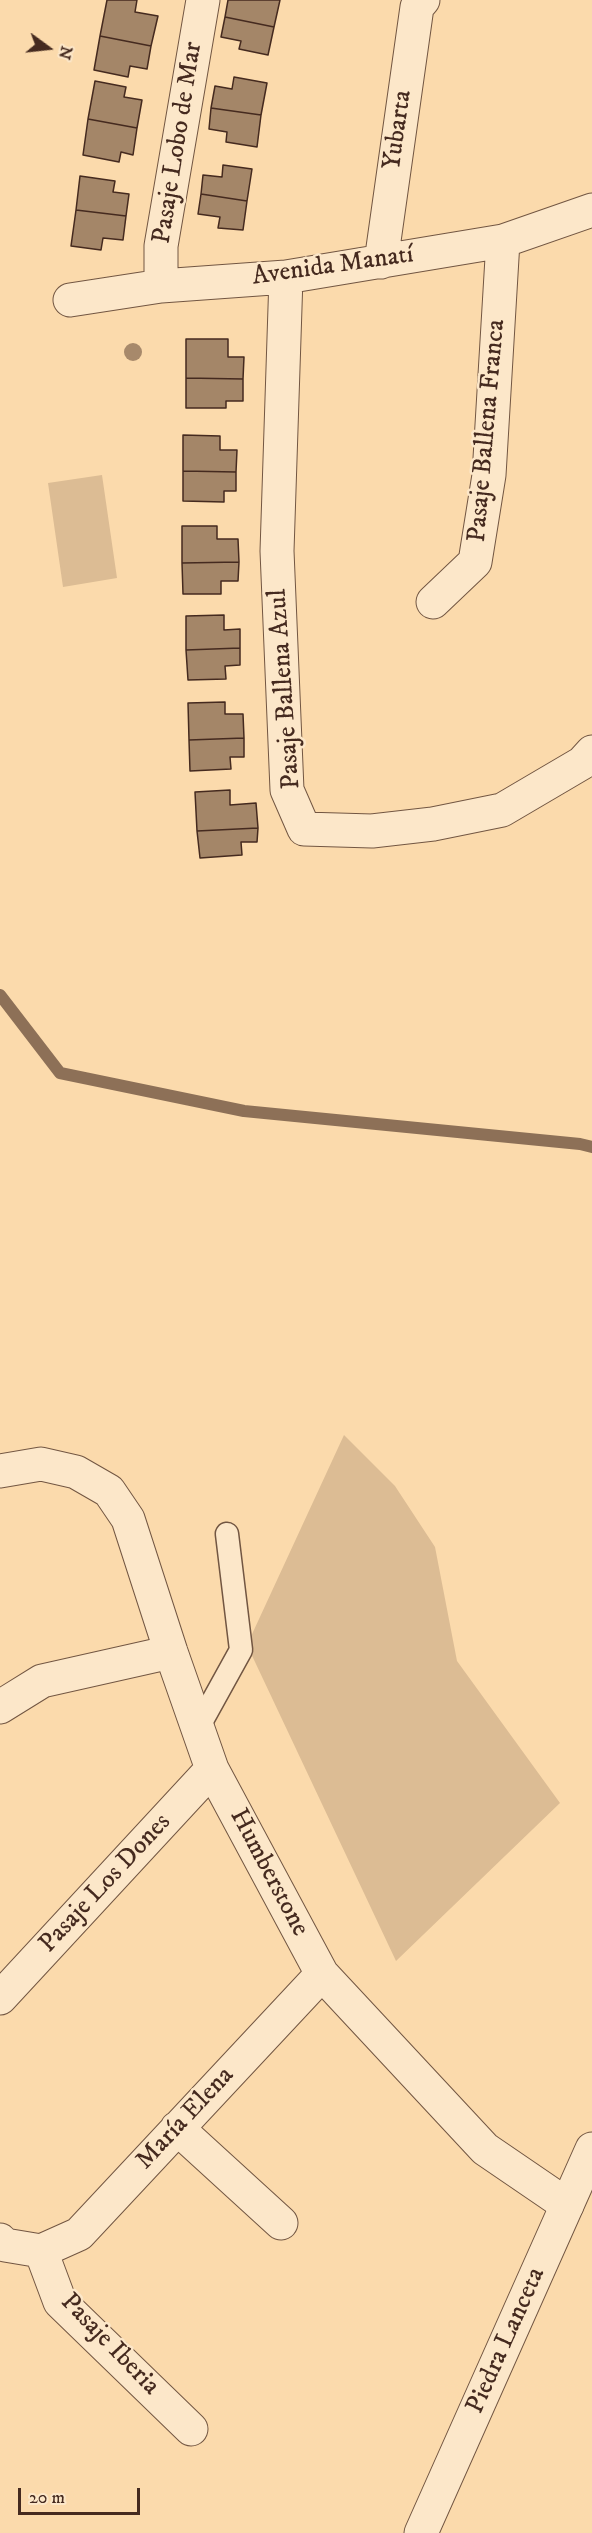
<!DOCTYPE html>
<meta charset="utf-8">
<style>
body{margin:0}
#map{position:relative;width:592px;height:2533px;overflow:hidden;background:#fbdaac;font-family:"IM FELL DW Pica",serif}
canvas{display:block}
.north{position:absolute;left:18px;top:18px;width:60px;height:60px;-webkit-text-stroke:4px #fce7c9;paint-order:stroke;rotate:105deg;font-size:16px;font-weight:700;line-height:24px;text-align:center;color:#452a1f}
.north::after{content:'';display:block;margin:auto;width:21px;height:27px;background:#452a1f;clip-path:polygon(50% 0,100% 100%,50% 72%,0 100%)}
.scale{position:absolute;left:18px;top:2488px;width:122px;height:27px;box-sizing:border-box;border:3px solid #452a1f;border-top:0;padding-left:8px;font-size:18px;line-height:21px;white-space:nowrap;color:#452a1f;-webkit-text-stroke:4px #fce7c9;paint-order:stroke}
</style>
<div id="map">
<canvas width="592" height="2533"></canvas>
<div class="north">N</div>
<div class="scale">20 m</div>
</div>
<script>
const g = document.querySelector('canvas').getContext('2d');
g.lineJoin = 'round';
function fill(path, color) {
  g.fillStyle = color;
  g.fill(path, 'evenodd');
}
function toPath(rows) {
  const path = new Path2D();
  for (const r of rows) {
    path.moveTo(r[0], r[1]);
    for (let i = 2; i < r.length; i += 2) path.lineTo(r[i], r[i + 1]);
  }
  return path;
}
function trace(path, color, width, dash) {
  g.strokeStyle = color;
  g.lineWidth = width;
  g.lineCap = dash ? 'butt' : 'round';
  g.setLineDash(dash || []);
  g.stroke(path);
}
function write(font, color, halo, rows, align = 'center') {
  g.font = font + ' "IM FELL DW Pica",serif';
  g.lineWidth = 5;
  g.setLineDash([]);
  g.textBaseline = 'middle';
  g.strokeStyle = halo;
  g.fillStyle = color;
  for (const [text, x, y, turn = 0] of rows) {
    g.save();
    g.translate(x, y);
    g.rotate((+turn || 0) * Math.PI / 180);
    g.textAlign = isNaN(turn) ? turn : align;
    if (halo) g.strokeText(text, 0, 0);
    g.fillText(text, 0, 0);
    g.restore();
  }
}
fill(toPath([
 [102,475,117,578,63,587,48,483],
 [344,1435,395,1486,435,1547,457,1661,560,1803,396,1961,247,1645]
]), '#dcbc94');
trace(toPath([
 [0,995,60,1073,244,1111,580,1144,592,1147]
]), '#8d7057', 12);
const building = toPath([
 [107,0,137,0,135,12,158,16,151,46,100,36,107,0],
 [228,0,280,0,274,27,225,17,228,0],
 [225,17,274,27,268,55,239,49,241,41,221,37,225,17],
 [100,36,151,46,147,69,130,66,128,77,94,70,100,36],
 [234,77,267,83,261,115,211,108,215,86,232,89,234,77],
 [95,81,126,87,124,97,142,100,137,128,88,119,95,81],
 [211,108,261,115,257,147,226,142,227,132,209,129,211,108],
 [88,119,137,128,133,155,121,152,119,162,83,155,88,119],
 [223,165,252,169,247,201,201,194,203,175,222,177,223,165],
 [80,176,115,181,113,192,129,194,126,216,76,210,80,176],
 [201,194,247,201,243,230,218,228,220,217,198,214,201,194],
 [76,210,126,216,123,240,103,238,101,250,71,246,76,210],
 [186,339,228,339,228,357,244,357,243,379,186,378,186,339],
 [186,378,243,379,243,401,226,401,226,408,186,408,186,378],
 [183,435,220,436,220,450,237,450,236,472,183,471,183,435],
 [183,471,236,472,236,491,224,491,224,502,183,501,183,471],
 [182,526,217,526,217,539,238,539,239,562,182,563,182,526],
 [239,562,238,581,221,581,221,594,183,594,182,563,239,562],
 [224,615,224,630,240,629,240,648,186,650,186,616,224,615],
 [240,648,240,665,225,666,226,679,188,680,186,650,240,648],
 [225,702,225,714,243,714,244,738,189,740,188,703,225,702],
 [244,738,244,757,230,757,231,769,190,771,189,740,244,738],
 [230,790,230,805,256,803,258,828,197,831,195,792,230,790],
 [258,828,257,842,241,842,242,855,200,858,197,831,258,828]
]);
fill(building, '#a48668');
trace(building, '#452a1f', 1.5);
const service = toPath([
 [199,1726,241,1650,227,1534]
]);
const minor = toPath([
 [381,262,417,7,423,0],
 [286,277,277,551,287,790,304,829,372,831,433,824,502,810,582,763,592,752],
 [161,286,161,246,203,0],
 [70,300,161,286,286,277,503,241,592,210],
 [433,602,475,562,489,475,503,241],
 [0,1471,41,1464,76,1472,109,1491,128,1519,171,1652,212,1769,322,1974,485,2149,567,2205],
 [0,1707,42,1681,171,1652],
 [0,1998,212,1769],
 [177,2128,281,2223],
 [0,2240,5,2245,41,2251],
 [41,2251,79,2234,322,1974],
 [41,2251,60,2302,191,2429]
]);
const tertiary = toPath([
 [421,2533,592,2149]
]);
trace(service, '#725642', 25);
trace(minor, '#725642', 35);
trace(tertiary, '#725642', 35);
trace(service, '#fce7c9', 22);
trace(minor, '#fce7c9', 33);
trace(tertiary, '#fce7c9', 33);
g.fillStyle = '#a7896b';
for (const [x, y] of [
 [133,352]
]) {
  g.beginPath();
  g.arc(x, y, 9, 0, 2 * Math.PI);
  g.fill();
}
write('26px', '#452a1f', '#fce7c9', [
 ["Yubarta",399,130,-82],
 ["Pasaje Lobo de Mar",179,143,-81],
 ["Avenida Manatí",333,267,-8],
 ["Pasaje Ballena Franca",488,431,-85],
 ["Pasaje Ballena Azul",286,689,-94],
 ["Humberstone",268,1873,62],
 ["Pasaje Los Dones",106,1884,-47],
 ["María Elena",186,2119,-47],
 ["Piedra Lanceta",507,2341,-66],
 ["Pasaje Iberia",109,2345,46]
]);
</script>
